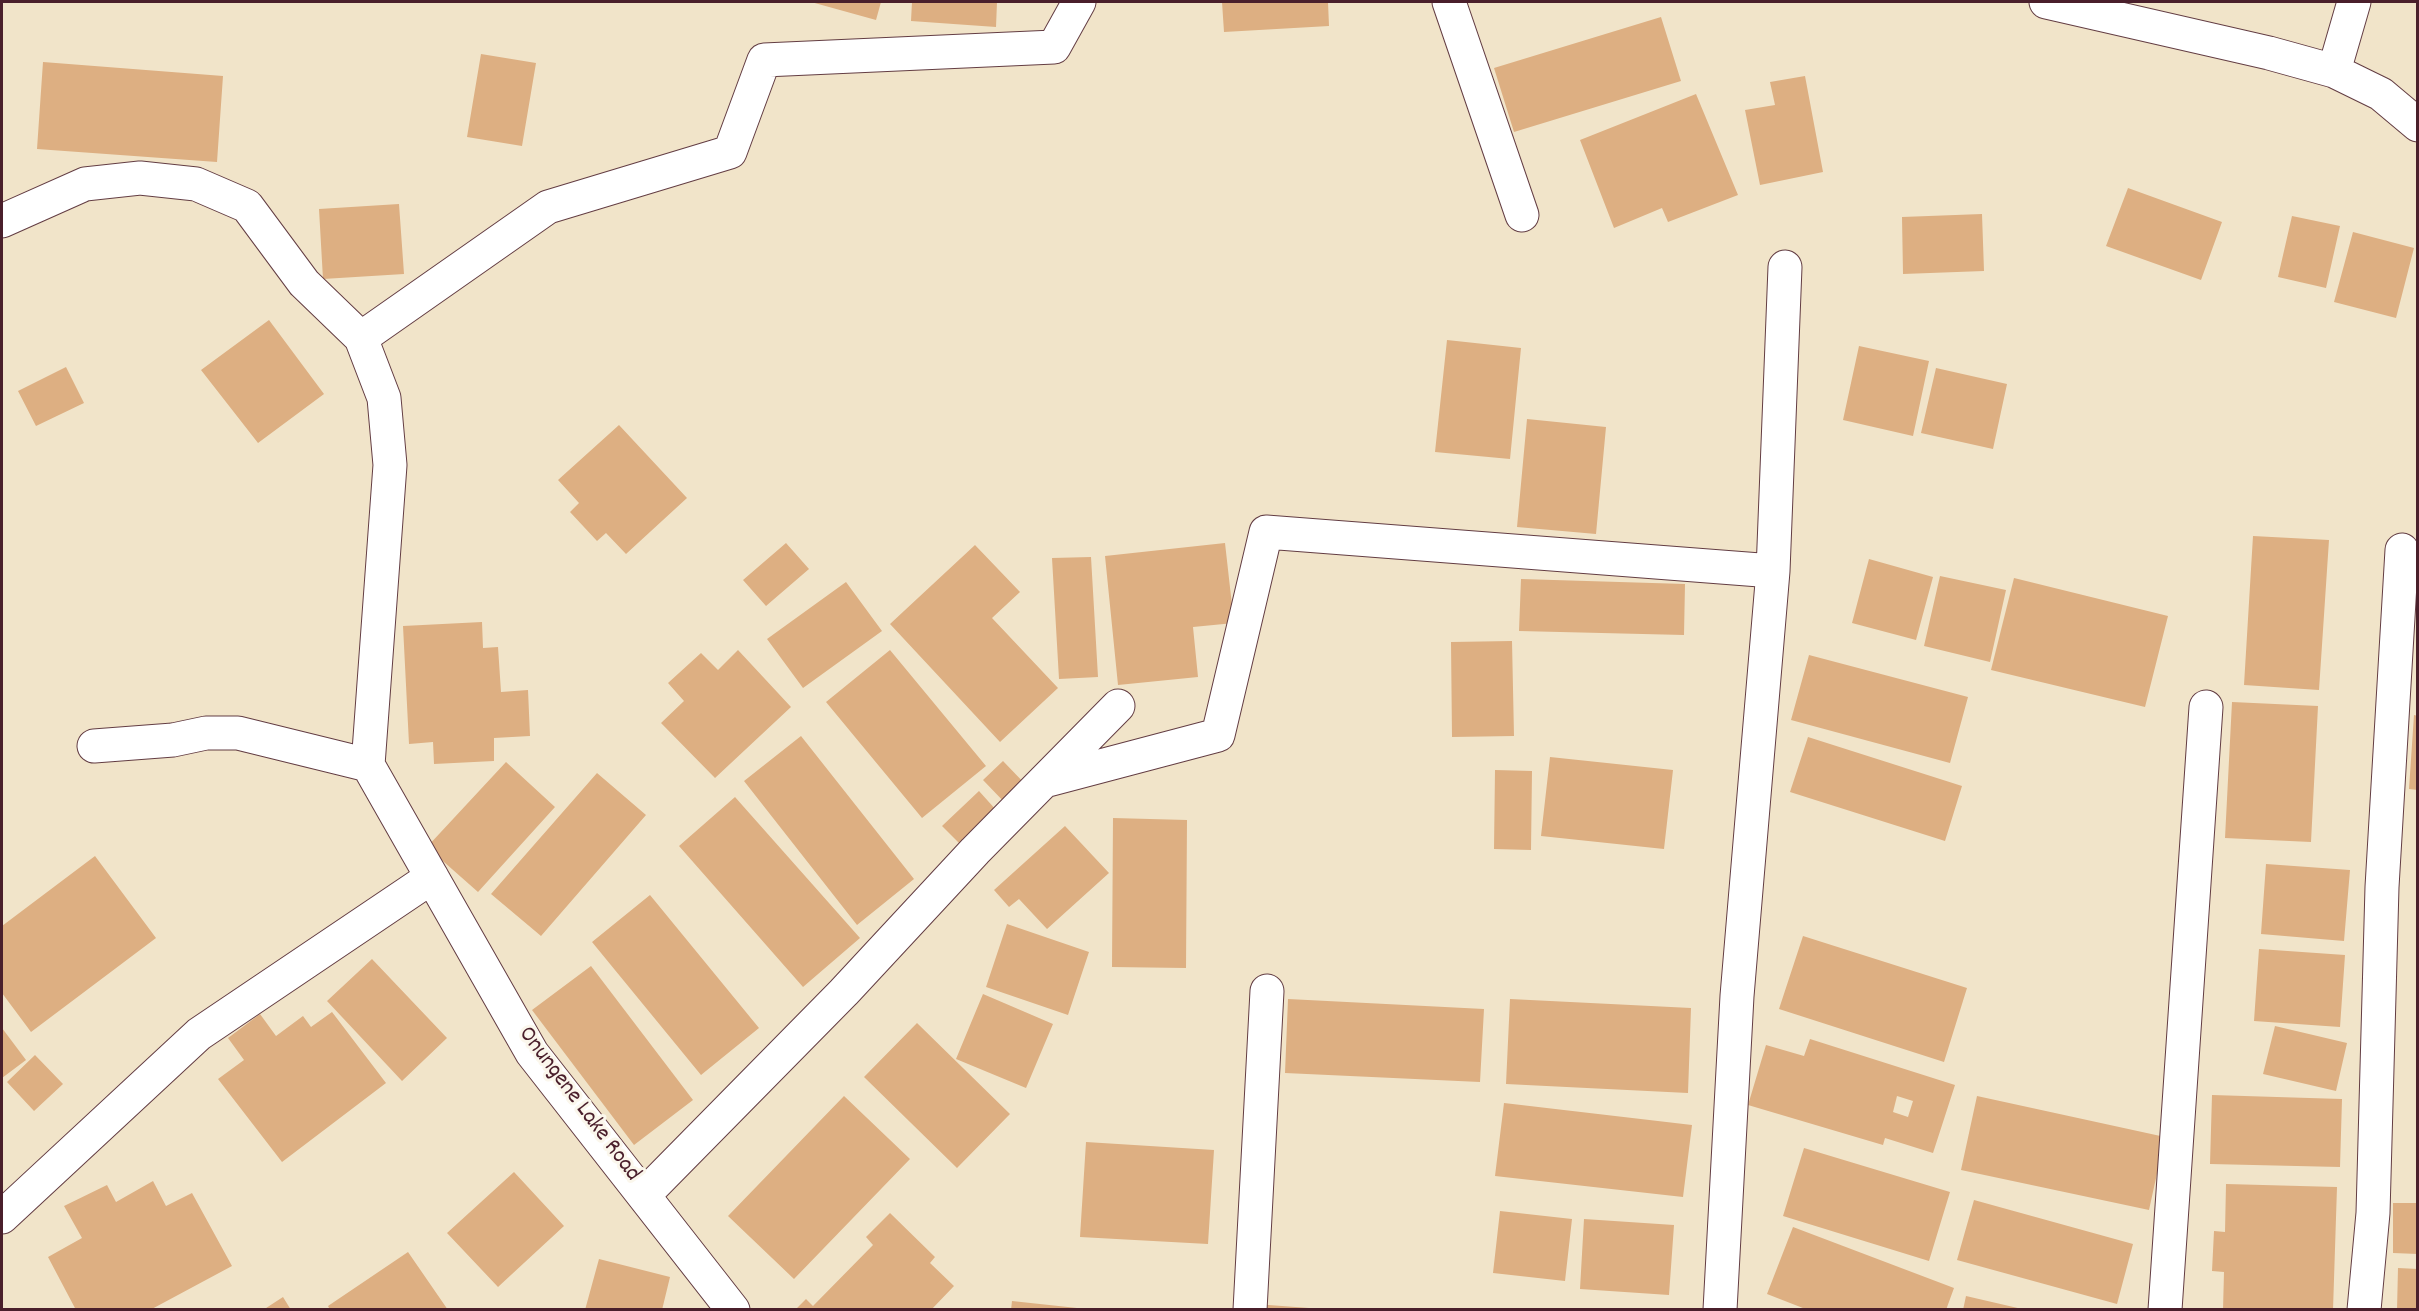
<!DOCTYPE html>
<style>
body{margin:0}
#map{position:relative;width:2419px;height:1311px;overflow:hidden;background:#f1e4c9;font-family:Dekko,sans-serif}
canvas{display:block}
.frame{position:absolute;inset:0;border:3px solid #4a1f2b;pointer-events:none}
</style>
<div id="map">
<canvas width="2419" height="1311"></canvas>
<div class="frame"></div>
</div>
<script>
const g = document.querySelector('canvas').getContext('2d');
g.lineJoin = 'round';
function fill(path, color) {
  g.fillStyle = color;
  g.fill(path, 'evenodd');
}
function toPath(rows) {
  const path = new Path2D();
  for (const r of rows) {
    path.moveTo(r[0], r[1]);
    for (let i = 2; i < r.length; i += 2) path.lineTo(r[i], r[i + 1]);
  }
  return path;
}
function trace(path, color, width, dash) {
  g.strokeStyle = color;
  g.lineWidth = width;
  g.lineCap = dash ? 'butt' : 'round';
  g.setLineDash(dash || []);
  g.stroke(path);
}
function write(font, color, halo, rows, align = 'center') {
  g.font = font + ' Dekko,sans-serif';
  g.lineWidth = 6;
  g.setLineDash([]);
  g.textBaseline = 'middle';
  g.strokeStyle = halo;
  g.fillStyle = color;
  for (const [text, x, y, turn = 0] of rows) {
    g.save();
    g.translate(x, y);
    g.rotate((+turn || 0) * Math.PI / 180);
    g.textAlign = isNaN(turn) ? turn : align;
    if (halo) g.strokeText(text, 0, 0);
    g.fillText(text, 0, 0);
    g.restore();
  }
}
fill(toPath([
 [811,2,881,2,876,20],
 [912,2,997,2,996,27,911,21],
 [1222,2,1328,2,1329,26,1224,32],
 [1661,17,1681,81,1514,132,1494,68],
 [481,54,536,63,522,146,467,137],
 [43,62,223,76,217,162,37,149],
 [1805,76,1823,172,1760,185,1745,110,1775,105,1770,82],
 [1696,94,1738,195,1668,222,1662,208,1614,228,1580,140],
 [2128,188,2222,222,2201,280,2106,246],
 [399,204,404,274,323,279,319,209],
 [1982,214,1984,271,1903,274,1902,217],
 [2292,216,2340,226,2326,288,2278,277],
 [2353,232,2414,248,2396,318,2334,302],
 [269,320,324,394,258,443,201,370],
 [1447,340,1521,348,1510,459,1435,452],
 [1859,346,1929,361,1913,436,1843,420],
 [66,367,84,403,36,426,18,391],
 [1936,368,2007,384,1993,449,1921,433],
 [1527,419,1606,427,1596,534,1517,527],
 [619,425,687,498,626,554,606,533,597,541,570,512,579,503,558,480],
 [2253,536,2329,540,2319,690,2244,685],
 [786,543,809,569,766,606,743,580],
 [1225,543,1234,623,1193,627,1198,677,1118,685,1105,556],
 [975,545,1020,592,992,618,1058,688,1000,742,890,624],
 [1091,557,1098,677,1059,679,1052,558],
 [1869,559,1933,577,1916,640,1852,623],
 [1940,576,2006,590,1990,662,1924,646],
 [2014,578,2168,616,2145,707,1991,670],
 [1521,579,1685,584,1684,635,1519,631],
 [846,582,882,631,803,688,767,639],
 [482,622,483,648,498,647,501,692,528,690,530,736,494,738,494,761,434,764,433,742,409,744,403,626],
 [1512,641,1514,736,1452,737,1451,642],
 [738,650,791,707,715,778,661,723,684,701,668,683,701,653,718,670],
 [890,650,986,766,922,818,826,702],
 [1809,655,1968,697,1950,763,1791,720],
 [2232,702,2318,706,2311,842,2225,838],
 [2414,715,2418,716,2418,790,2409,789],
 [801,736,914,879,857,925,744,781],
 [1808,737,1962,786,1945,841,1790,792],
 [1550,757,1673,770,1664,849,1541,836],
 [1003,761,1028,787,1008,806,983,780],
 [506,762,555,807,478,892,427,847],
 [1495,770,1532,771,1531,850,1494,849],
 [597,773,646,815,541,936,491,894],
 [979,791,997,811,961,845,942,826],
 [735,797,860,938,803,987,679,846],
 [1113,818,1187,820,1186,968,1112,967],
 [1065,826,1109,873,1047,929,1019,899,1009,907,994,890],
 [95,856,156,938,31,1032,2,993,2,926],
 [2266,864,2350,870,2344,941,2261,934],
 [650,895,759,1028,701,1075,592,942],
 [1007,924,1089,952,1068,1015,986,987],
 [1803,936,1967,988,1944,1062,1779,1009],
 [2259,949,2345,955,2340,1027,2254,1021],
 [372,959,447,1038,402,1081,327,1001],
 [591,966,693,1100,634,1145,532,1010],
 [983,994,1053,1024,1026,1088,956,1059],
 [1288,999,1484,1009,1480,1082,1285,1073],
 [1510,999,1691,1008,1688,1093,1506,1084],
 [332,1012,386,1083,282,1162,218,1079,244,1060,228,1038,260,1014,276,1036,303,1016,311,1027],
 [917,1023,1010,1114,957,1168,864,1077],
 [2275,1026,2347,1043,2336,1091,2263,1074],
 [2,1028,26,1060,2,1078],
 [1810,1039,1955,1085,1933,1153,1885,1138,1883,1145,1748,1105,1766,1045,1804,1056],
 [1897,1096,1913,1101,1908,1117,1893,1112],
 [35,1055,63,1084,34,1111,7,1082],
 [2212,1095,2342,1099,2340,1167,2210,1164],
 [844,1096,910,1159,794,1279,728,1216],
 [1977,1096,2165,1137,2149,1210,1961,1170],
 [1504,1103,1692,1125,1683,1197,1495,1176],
 [1086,1142,1214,1150,1208,1244,1080,1237],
 [1804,1148,1950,1192,1929,1261,1783,1216],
 [514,1172,564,1226,498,1287,447,1233],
 [153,1181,166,1206,192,1193,232,1266,150,1310,76,1310,48,1257,82,1238,64,1206,107,1185,116,1202],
 [2226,1184,2337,1187,2333,1310,2223,1310,2224,1272,2212,1271,2214,1231,2225,1232],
 [1974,1200,2133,1244,2117,1304,1957,1260],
 [2393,1203,2418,1203,2418,1254,2393,1253],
 [1500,1211,1572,1219,1565,1281,1493,1273],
 [890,1213,935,1257,930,1263,954,1286,931,1310,795,1310,806,1299,813,1306,873,1245,866,1237],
 [1584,1219,1674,1225,1669,1295,1580,1289],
 [1793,1227,1954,1288,1946,1310,1808,1310,1767,1294],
 [408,1252,448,1310,330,1310,328,1306],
 [599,1259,670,1277,662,1310,585,1310],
 [2398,1268,2418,1269,2418,1310,2397,1310],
 [1966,1296,2022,1309,2022,1310,1963,1310],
 [283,1297,291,1310,263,1310],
 [1012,1301,1077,1308,1077,1310,1011,1310],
 [1255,1304,1309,1308,1309,1310,1254,1310]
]), '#ddaf82');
const street = toPath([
 [1449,2,1522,215],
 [2046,2,2269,53,2334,71,2381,94,2418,125],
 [2334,71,2354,2],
 [2,221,85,184,140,178,196,184,247,206,304,283,361,338,384,398,390,465,368,765],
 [361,338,548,207,730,152,764,60,1054,47,1079,2],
 [94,746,173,740,206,733,238,733,368,765],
 [368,765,532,1053,733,1310],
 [1044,781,1218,735,1266,532,1773,571],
 [645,1194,844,992,975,851,1118,706],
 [2,1217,199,1034,432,877],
 [1250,1310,1267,991],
 [1720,1310,1737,996,1773,571,1785,267],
 [2165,1310,2206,707],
 [2364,1310,2373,1213,2382,887,2402,550]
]);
trace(street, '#633d43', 35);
trace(street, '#fff', 33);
write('24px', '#4a1f2b', '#fbf7ec', [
 ["Onungene Lake Road",578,1105,53]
]);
</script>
